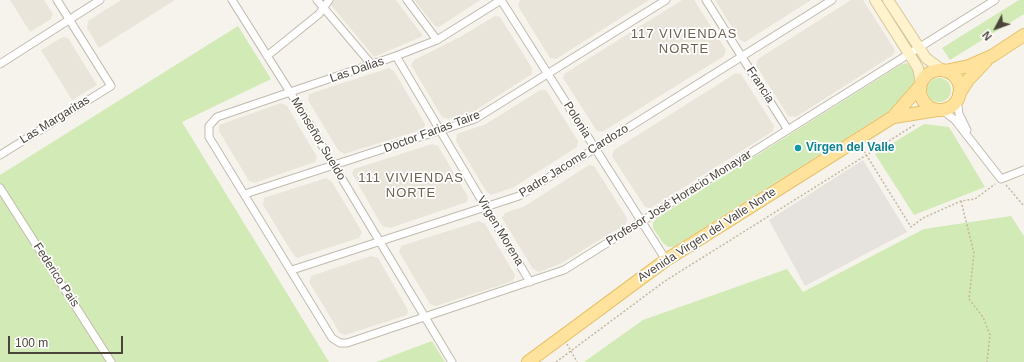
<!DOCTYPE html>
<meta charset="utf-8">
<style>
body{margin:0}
#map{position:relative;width:1024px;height:362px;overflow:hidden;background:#f6f3ec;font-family:Arial,sans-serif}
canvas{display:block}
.north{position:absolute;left:976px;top:8px;width:40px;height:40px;-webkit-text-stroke:3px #fff;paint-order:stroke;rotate:229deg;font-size:11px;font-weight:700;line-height:16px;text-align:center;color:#4b4439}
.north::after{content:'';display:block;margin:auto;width:14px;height:18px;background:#4b4439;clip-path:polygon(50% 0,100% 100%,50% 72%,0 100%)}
.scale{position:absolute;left:8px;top:336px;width:115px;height:18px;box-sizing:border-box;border:2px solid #4b4439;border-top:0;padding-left:5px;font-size:12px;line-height:14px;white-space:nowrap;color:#4b4439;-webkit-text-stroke:3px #fff;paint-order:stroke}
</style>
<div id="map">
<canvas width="1024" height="362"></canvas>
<div class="north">N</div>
<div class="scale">100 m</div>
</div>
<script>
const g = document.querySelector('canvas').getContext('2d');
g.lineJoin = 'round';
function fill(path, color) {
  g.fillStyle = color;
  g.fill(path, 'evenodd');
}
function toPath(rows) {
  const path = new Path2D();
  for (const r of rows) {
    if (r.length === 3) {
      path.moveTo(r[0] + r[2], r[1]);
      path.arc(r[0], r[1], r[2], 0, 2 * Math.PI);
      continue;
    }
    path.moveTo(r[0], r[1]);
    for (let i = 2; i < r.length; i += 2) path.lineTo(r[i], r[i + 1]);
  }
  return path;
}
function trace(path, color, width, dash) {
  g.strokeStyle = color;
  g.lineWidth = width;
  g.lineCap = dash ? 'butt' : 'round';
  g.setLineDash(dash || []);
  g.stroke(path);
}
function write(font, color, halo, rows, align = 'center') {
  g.font = font + ' Arial,sans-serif';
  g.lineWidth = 3.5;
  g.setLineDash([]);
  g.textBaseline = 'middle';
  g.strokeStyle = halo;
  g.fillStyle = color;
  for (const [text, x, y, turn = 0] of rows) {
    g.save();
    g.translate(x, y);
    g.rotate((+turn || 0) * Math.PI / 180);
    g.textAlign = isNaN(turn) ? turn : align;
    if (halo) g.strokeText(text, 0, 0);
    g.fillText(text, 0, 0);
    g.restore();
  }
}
fill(toPath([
 [10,0,44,0,53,14,51,19,30,32],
 [121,0,175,0,99,48,87,28,88,21],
 [327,0,396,0,423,36,374,57],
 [414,0,480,0,439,27,435,26],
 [520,0,649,0,556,59,550,58,518,6],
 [682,0,694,0,726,50,724,56,602,132,597,131,563,78,564,74],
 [715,0,811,0,745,42,740,40],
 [851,0,863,0,895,50,893,55,796,117,788,116,756,65,758,59],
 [495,16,500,17,532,68,532,74,473,112,448,119,442,117,411,65,414,60,460,37],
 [63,37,68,38,97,85,72,100,41,50],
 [389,68,394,71,425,124,424,129,344,154,338,150,308,100,309,94],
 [736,73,741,74,774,126,773,131,651,208,645,207,612,156,614,150],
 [540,90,546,90,578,141,577,147,514,187,491,195,486,191,456,141,457,134,486,124],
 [281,103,287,106,317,157,315,162,254,183,249,181,219,131,219,125],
 [432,144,438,146,468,197,467,202,390,228,382,226,352,173,354,169],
 [589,165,594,166,627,218,626,224,560,264,539,272,533,269,502,218,505,213,525,206],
 [326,178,332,182,362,232,359,238,297,258,293,254,263,205,264,198],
 [479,221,485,224,515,275,513,281,436,306,430,304,399,252,401,246],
 [371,256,378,258,408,310,407,315,345,335,340,333,309,282,311,276]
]), '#eae5da');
fill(toPath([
 [863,160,907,232,805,286,769,220]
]), '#e6e2dd');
fill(toPath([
 [1019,0,1024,0,1024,14,950,60,942,48],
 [238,26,271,79,182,122,329,362,0,362,0,175],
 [907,63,914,72,914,82,911,92,900,104,673,247,668,247,663,243,653,228,653,223,657,218,902,64],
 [939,90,12],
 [924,124,949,127,985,187,914,215,875,154],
 [1011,216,1024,236,1024,362,584,362,643,320,787,269,803,292,924,229],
 [432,341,445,362,376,362]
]), '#d2eab5');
const minor = toPath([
 [232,0,290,92,452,362],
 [317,0,372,65],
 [407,0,437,40],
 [501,0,437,40,396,56,217,117,209,126,209,137,332,338,340,343,347,343,564,270,995,0],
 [501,0,666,260],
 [706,0,788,130],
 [267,56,319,14,329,0],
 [396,56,530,282],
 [0,64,100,0],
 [957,99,959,114,967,130],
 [942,110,955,120,1001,179,1024,170],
 [0,155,111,86,57,0],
 [0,188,111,362],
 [245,194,475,119,666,0],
 [292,270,519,196,832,0]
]);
const secondary = toPath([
 [875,0,918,68,921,82],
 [888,0,926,58,942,70]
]);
const primary = toPath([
 [940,90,20],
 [945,71,969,66,992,56,1024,35],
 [959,94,968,80,986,61],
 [894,117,937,110],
 [528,362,666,260,893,117,920,86]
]);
trace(minor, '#c2bbae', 9);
trace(secondary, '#d6c79b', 12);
trace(primary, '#e6c16a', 14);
trace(toPath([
 [862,148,911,227,923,218,961,201,975,199,995,184],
 [1006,185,1024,206],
 [961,201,974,253,969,299,983,317,990,335,987,362],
 [567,344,577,362],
 [556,362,665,281,916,124]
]), '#c4b79f', 1.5, [2, 2]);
trace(minor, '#fff', 7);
trace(secondary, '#fff3cd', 10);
trace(primary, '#ffe39c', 12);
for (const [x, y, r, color] of [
 [798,148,4,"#0f9aa8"]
]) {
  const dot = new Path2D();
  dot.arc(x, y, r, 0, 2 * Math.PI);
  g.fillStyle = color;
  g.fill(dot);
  trace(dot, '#fff', 1.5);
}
write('12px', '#4b4439', '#fff', [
 ["Las Dalias",357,70,-19],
 ["Francia",760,85,57],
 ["Las Margaritas",55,120,-32],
 ["Polonia",577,120,58],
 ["Doctor Farias Taire",432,132,-20],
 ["Monseñor Sueldo",318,139,59],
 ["Padre Jacome Cardozo",574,161,-32],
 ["Profesor José Horacio Monayar",679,198,-32],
 ["Virgen Morena",500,231,59],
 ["Avenida Virgen del Valle Norte",707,235,-33],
 ["Federico Pais",56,275,57]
]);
write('bold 12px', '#0d838f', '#fff', [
 ["Virgen del Valle",806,148]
], 'left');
g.letterSpacing = '1px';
write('13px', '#6e6250', '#fff', [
 ["117 VIVIENDAS",684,34],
 ["NORTE",684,49],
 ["111 VIVIENDAS",411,178],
 ["NORTE",411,193]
]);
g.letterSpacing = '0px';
</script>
